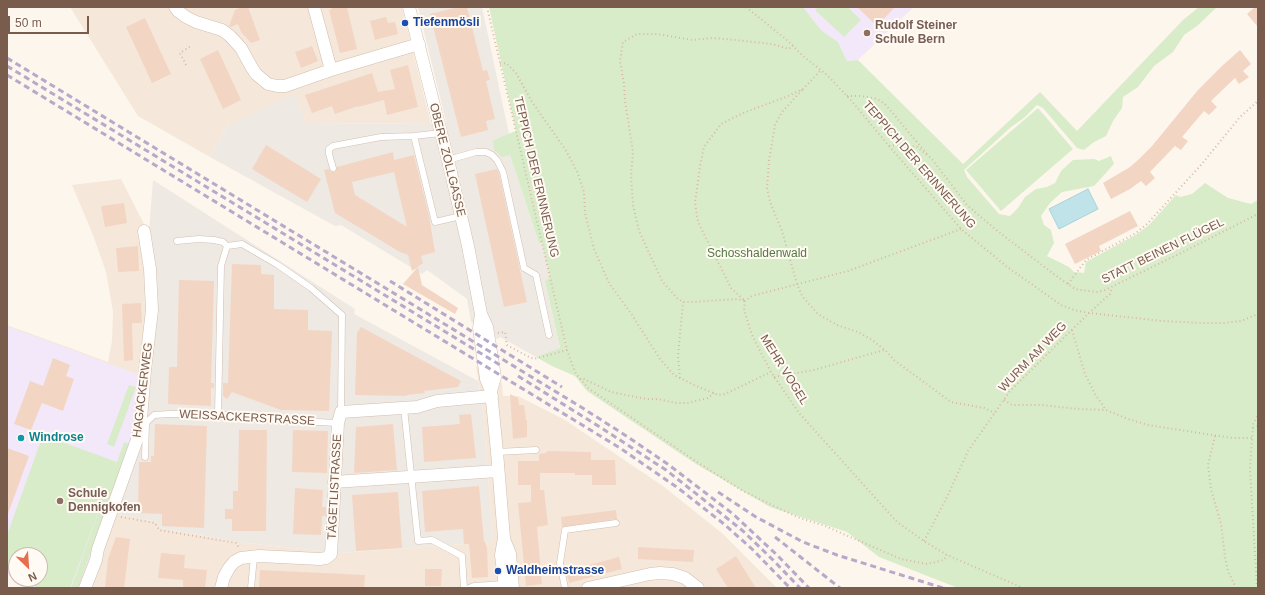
<!DOCTYPE html>
<meta charset="utf-8">
<style>
body{margin:0}
#map{position:relative;width:1265px;height:595px;overflow:hidden;background:#fdf6ec;font-family:Helvetica,sans-serif}
canvas{display:block}
.frame{position:absolute;inset:0;border:8px solid #7a5c4d;pointer-events:none}
.north{position:absolute;left:8px;top:547px;width:40px;height:40px;box-sizing:border-box;background:#fffaf3;border:1px solid #cabbb1;border-radius:50%;rotate:155deg;font-size:11px;font-weight:700;line-height:16px;text-align:center;color:#7a5c4d}
.north::after{content:'';display:block;margin:auto;width:14px;height:18px;background:#e76f51;clip-path:polygon(50% 0,100% 100%,50% 72%,0 100%)}
.scale{position:absolute;left:8px;top:16px;width:81px;height:18px;box-sizing:border-box;border:2px solid #7a5c4d;border-top:0;padding-left:5px;font-size:12px;line-height:14px;white-space:nowrap;color:#7a5c4d;-webkit-text-stroke:3px #fffaf3;paint-order:stroke}
</style>
<div id="map">
<canvas width="1265" height="595"></canvas>
<div class="frame"></div>
<div class="north">N</div>
<div class="scale">50 m</div>
</div>
<script>
const g = document.querySelector('canvas').getContext('2d');
g.lineJoin = 'round';
function fill(path, color) {
  g.fillStyle = color;
  g.fill(path, 'evenodd');
}
function toPath(rows) {
  const path = new Path2D();
  for (const r of rows) {
    path.moveTo(r[0], r[1]);
    for (let i = 2; i < r.length; i += 2) path.lineTo(r[i], r[i + 1]);
  }
  return path;
}
function trace(path, color, width, dash) {
  g.strokeStyle = color;
  g.lineWidth = width;
  g.lineCap = dash ? 'butt' : 'round';
  g.setLineDash(dash || []);
  g.stroke(path);
}
function write(font, color, halo, rows, align = 'center') {
  g.font = font + ' Helvetica,sans-serif';
  g.lineWidth = 4;
  g.setLineDash([]);
  g.textBaseline = 'middle';
  g.strokeStyle = halo;
  g.fillStyle = color;
  for (const [text, x, y, turn = 0] of rows) {
    g.save();
    g.translate(x, y);
    g.rotate((+turn || 0) * Math.PI / 180);
    g.textAlign = isNaN(turn) ? turn : align;
    if (halo) g.strokeText(text, 0, 0);
    g.fillText(text, 0, 0);
    g.restore();
  }
}
fill(toPath([
 [70,7,402,7,431,124,306,123,295,95,228,125,210,157,138,116],
 [121,179,146,228,153,269,122,498,117,514,157,522,161,528,237,542,339,553,493,542,483,410,476,366,502,383,503,396,518,396,565,420,663,486,723,534,777,588,82,588,7,325,108,362,112,341,113,312,106,272,93,235,72,185]
]), '#f5e8da');
fill(toPath([
 [418,7,482,7,509,134,493,140,510,155,539,243,542,242,550,277,545,281,560,349,536,357,500,337,497,339,471,322,467,299,427,270,422,274,341,225,335,226,210,157,228,125,295,94,306,123,431,124,446,122],
 [153,180,355,309,354,314,478,381,483,410,493,542,339,553,237,542,161,528,157,522,117,514,143,431,148,244]
]), '#efe9e4');
fill(toPath([
 [803,7,818,7,815,10,861,20,848,7,914,7,858,60,847,61,838,42,821,30],
 [7,326,142,376,138,425,82,588,23,588,7,574],
 [16,555,40,555,40,579,16,579]
]), '#f3e8fa');
fill(toPath([
 [489,7,803,7,821,30,838,42,847,61,858,60,963,164,1040,92,1077,131,1183,20,1199,7,1217,7,1197,26,1184,35,1173,52,1154,66,1138,87,1123,97,1122,108,1113,121,1106,136,1094,142,1084,150,1077,148,1043,108,1037,105,1024,118,1011,127,964,170,967,177,999,214,1010,216,1018,208,1025,197,1036,189,1047,187,1055,183,1061,171,1073,160,1094,159,1099,161,1111,156,1114,164,1094,186,1062,192,1050,203,1041,216,1044,225,1051,230,1054,243,1047,256,1069,267,1074,272,1084,273,1086,262,1137,234,1149,225,1176,195,1180,197,1192,194,1205,183,1228,198,1251,204,1258,200,1258,588,958,588,879,557,847,532,770,507,696,464,587,391,575,376,552,366,536,357,560,348,545,281,550,277,542,243,539,243,510,155,502,157,494,150,493,140,516,131],
 [818,7,848,7,861,20,844,37,815,10],
 [1038,108,1073,149,1001,211,966,170],
 [129,385,136,387,114,447,107,444],
 [43,435,117,462,124,442,130,444,78,588,71,588,110,481,70,588,37,588,26,579,40,579,40,555,16,555,16,567,7,564,7,535]
]), '#d8ecc9');
const water = toPath([
 [1088,189,1098,209,1059,229,1049,209,1088,189]
]);
fill(water, '#bfe3e8');
trace(water, '#a5d3da', 1);
fill(toPath([
 [242,7,248,7,260,40,251,43,241,32,238,24,231,27,229,26,235,10],
 [331,7,347,7,357,49,340,53,329,10,332,9],
 [459,7,467,7,483,71,487,70,490,80,486,81,495,119,486,121,488,130,461,137,430,14],
 [857,7,895,7,877,26],
 [1255,7,1258,7,1258,27,1247,14],
 [386,17,388,23,395,22,398,34,375,40,370,21],
 [145,18,171,74,152,83,126,27],
 [312,46,318,61,301,68,295,52],
 [218,50,241,100,223,109,200,59],
 [1240,50,1251,64,1243,71,1249,77,1239,84,1235,78,1211,101,1217,107,1209,115,1204,111,1182,137,1188,141,1181,150,1175,146,1150,172,1155,178,1146,186,1141,181,1130,189,1111,199,1103,183,1130,167,1138,160,1152,146,1198,90,1222,66],
 [408,65,418,107,387,115,384,100,358,107,358,106,335,114,332,106,312,113,305,95,372,73,378,92,395,89,390,70],
 [266,145,321,179,307,202,252,169],
 [393,152,394,160,414,155,429,216,435,252,421,256,423,263,412,271,408,255,400,252,335,213,324,170,329,169,330,171,334,172,336,171,337,167],
 [394,172,407,227,355,195,352,182],
 [497,169,499,173,527,302,504,307,475,174],
 [124,203,127,223,105,227,101,206],
 [1130,211,1138,226,1099,246,1101,251,1075,264,1065,244],
 [138,246,139,271,118,272,116,248],
 [232,264,261,265,261,274,274,275,274,309,308,310,308,330,332,331,329,411,281,410,232,392,227,399,223,396,223,383,228,383],
 [418,267,422,285,458,308,455,314,403,284],
 [179,280,214,281,211,383,214,383,214,389,211,387,211,406,168,404,169,367,177,367],
 [141,303,142,323,132,323,133,360,124,361,122,304],
 [361,327,461,381,458,387,424,391,425,393,407,395,407,396,355,395,357,333],
 [53,358,70,365,66,376,74,379,63,411,42,403,31,430,14,424,30,381,43,386],
 [510,394,518,398,519,405,524,405,526,420,527,420,527,437,513,439],
 [471,414,476,458,424,462,422,427,460,424,459,415],
 [155,424,207,426,204,528,162,526,162,514,138,513,139,462,151,462,151,456,154,456],
 [393,424,397,470,354,473,356,427],
 [239,430,267,430,266,531,232,531,232,519,225,519,225,509,233,509,233,491,238,491],
 [293,430,328,431,327,473,292,472],
 [7,448,29,456,8,514,7,513],
 [547,451,591,452,591,460,615,460,616,485,592,485,592,475,575,475,575,473,540,473,540,490,544,490,548,525,537,527,542,584,526,586,518,503,531,502,531,485,518,485,518,461,539,461,539,454,546,453],
 [479,486,484,542,485,542,487,548,488,577,472,578,469,544,464,544,463,529,425,532,422,491],
 [295,488,323,490,322,507,326,507,326,516,322,516,321,535,293,534],
 [398,492,402,548,356,551,352,495],
 [616,510,617,519,562,527,561,517],
 [116,537,130,539,124,588,105,588,108,559],
 [638,547,694,550,693,562,638,559],
 [161,553,185,555,184,568,207,570,205,588,183,587,183,580,158,578],
 [736,556,749,577,756,588,728,588,716,569],
 [619,557,622,569,569,583,566,571],
 [425,569,442,569,441,586,425,586],
 [260,570,365,575,364,588,259,588]
]), '#f3d5c3');
const service = toPath([
 [441,133,414,136,435,222,461,216],
 [448,160,476,152,486,152,492,155,497,160,503,172,524,268,536,275,549,335],
 [333,168,329,154,329,149,333,146,381,137,414,136],
 [177,241,199,239,214,240,223,242,227,246],
 [404,408,418,541,432,540,462,556,464,588],
 [218,414,221,266,227,246,242,244,278,265,311,288,342,315,341,412],
 [497,452,536,450],
 [145,457,146,423,154,415,169,414,218,414,253,419,338,423],
 [251,588,254,557],
 [469,588,474,586,504,584],
 [565,588,560,563,565,530,616,523]
]);
const minor = toPath([
 [175,7,178,11,186,17,196,22,222,30,230,36,241,48,252,68,256,74,268,84,277,86,285,86,331,70],
 [314,7,331,70,419,44],
 [409,7,448,160,468,246,481,314,487,327,495,377,491,391],
 [481,314,479,328,486,379,491,391,497,452,504,538,501,555,505,588],
 [334,482,498,471],
 [504,539,510,554,513,588],
 [85,588,96,560,98,549,140,431,145,370,152,310,150,269,144,231],
 [221,588,224,577,229,568,234,562,241,558,259,556,320,559,326,558,331,554,338,423,341,412,417,407,437,401,492,396],
 [588,588,650,574,660,573,673,574,685,578,698,588]
]);
trace(service, '#d1beb0', 7);
trace(minor, '#d1beb0', 13);
trace(toPath([
 [487,7,567,350,572,364,576,374,588,388,697,462,743,491,797,517,825,526,901,559,927,564,944,560,947,555],
 [746,7,788,41,803,56,827,75,850,99,889,146,961,229,1006,266,1061,305,1074,310,1089,313,1163,321,1202,323,1224,323,1241,321,1258,314],
 [793,45,789,49,772,44,735,40,713,38,692,40,657,34,637,34,623,42,620,61,624,84,625,101,633,152,631,176,633,205,639,231,662,281,678,299,683,302,691,302,738,299,745,301,731,288,698,222,695,203,700,166,704,147,721,124,743,113,786,97,803,89,821,70],
 [500,64,506,63,516,73,532,102,565,149,577,171,584,192,585,213,594,249,609,283,632,315,660,359,674,375,694,385,718,395,725,394,771,372],
 [186,65,180,53,192,45],
 [802,90,782,112,775,125,769,161,767,188,770,202,782,231,797,284,802,296,818,314,837,325,858,332,872,340,885,350,894,360,951,402,984,408,995,413],
 [847,96,861,96,877,99,885,104,927,154],
 [889,146,901,144,917,147,931,158,967,205,995,229,1055,275,1075,289,1081,290,1097,292,1105,290,1177,255,1258,214],
 [961,229,848,271,752,296,745,301,744,310,752,335,771,372,799,413,897,522,924,541,947,555,1023,588],
 [1068,284,1086,260,1136,233,1147,224,1201,165,1240,117,1258,101],
 [1072,330,1085,374,1095,394,1106,410],
 [498,333,505,332,507,345,529,357,534,359,567,350],
 [774,377,814,370,884,350],
 [680,378,678,356,683,302],
 [580,379,582,378,611,392,646,399,657,399,677,403,687,403,708,398,714,393],
 [1004,400,1012,405,1042,405,1078,409,1106,410,1128,419,1148,425,1206,434,1233,438,1252,438],
 [1253,428,1258,426],
 [1215,436,1208,465,1211,489,1221,524,1225,557,1228,571,1236,588],
 [121,517,155,523,159,530,236,543,238,546,239,548],
 [924,541,947,497,968,451,1010,391,1089,313,1110,294,1112,287],
 [1257,588,1250,469,1253,424,1258,415]
]), '#d9b8a5', 2, [1, 3]);
trace(service, '#fff', 6);
trace(minor, '#fff', 12);
trace(toPath([
 [7,58,581,407,628,437,669,465,733,514,777,555,809,588],
 [7,66,500,365],
 [7,75,620,448,678,488,724,524,752,549,790,588],
 [390,281,562,387],
 [518,376,603,429,666,470,713,507,743,531,773,560,800,588],
 [718,492,756,517,803,542,837,555,943,588],
 [775,537,840,588]
]), '#b9a8c9', 3, [6, 4]);
for (const [x, y, r, color] of [
 [405,23,4,"#1a4fb4"],
 [867,33,4,"#8d6e63"],
 [21,438,4,"#0f9aa8"],
 [60,501,4,"#8d6e63"],
 [498,571,4,"#1a4fb4"]
]) {
  const dot = new Path2D();
  dot.arc(x, y, r, 0, 2 * Math.PI);
  g.fillStyle = color;
  g.fill(dot);
  trace(dot, '#fffaf3', 1.5);
}
write('bold 12px', '#164399', '#fffaf3', [
 ["Tiefenmösli",413,23],
 ["Waldheimstrasse",506,571]
], 'left');
write('bold 12px', '#785e54', '#fffaf3', [
 ["Rudolf Steiner",875,26],
 ["Schule Bern",875,40],
 ["Schule",68,494],
 ["Dennigkofen",68,508]
], 'left');
write('12px', '#7a5c4d', '#fffaf3', [
 ["OBERE ZOLLGASSE",447,160,76],
 ["TEPPICH DER ERINNERUNG",919,165,49],
 ["TEPPICH DER ERINNERUNG",536,177,77],
 ["STATT BEINEN FLÜGEL",1163,251,-26],
 ["WURM AM WEG",1033,357,-46],
 ["MEHR VOGEL",784,370,58],
 ["HAGACKERWEG",143,390,-83],
 ["WEISSACKERSTRASSE",247,418,3],
 ["TÄGETLISTRASSE",335,487,-87]
]);
write('12px', '#537a41', '#fffaf3', [
 ["Schosshaldenwald",757,254]
]);
write('bold 12px', '#0d838f', '#fffaf3', [
 ["Windrose",29,438]
], 'left');
</script>
